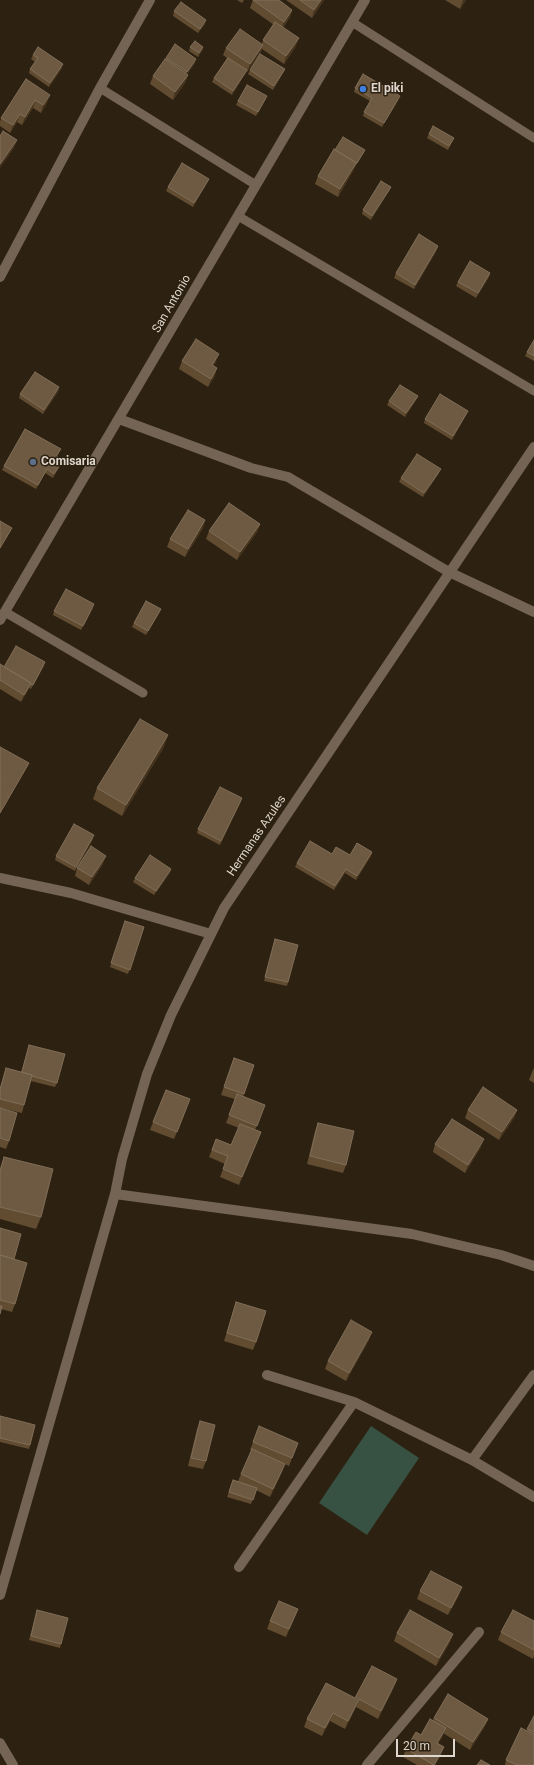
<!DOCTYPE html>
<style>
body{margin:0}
#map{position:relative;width:534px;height:1765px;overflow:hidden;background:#2d2111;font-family:Roboto,sans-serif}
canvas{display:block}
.scale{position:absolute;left:396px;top:1739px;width:59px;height:18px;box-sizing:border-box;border:2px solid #dfd7cd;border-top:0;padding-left:5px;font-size:12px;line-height:14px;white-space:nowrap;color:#dfd7cd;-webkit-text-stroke:3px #2d2111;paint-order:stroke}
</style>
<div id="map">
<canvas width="534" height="1765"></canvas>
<div class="scale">20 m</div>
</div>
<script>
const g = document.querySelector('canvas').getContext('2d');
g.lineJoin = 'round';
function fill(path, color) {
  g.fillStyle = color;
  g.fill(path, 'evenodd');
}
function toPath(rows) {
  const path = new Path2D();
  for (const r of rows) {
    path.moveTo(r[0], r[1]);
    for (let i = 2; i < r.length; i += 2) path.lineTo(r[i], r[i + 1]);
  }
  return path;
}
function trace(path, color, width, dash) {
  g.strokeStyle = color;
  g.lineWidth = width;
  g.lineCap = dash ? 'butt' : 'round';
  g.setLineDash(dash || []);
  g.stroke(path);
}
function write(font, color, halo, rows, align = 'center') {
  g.font = font + ' Roboto,sans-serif';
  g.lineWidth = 3;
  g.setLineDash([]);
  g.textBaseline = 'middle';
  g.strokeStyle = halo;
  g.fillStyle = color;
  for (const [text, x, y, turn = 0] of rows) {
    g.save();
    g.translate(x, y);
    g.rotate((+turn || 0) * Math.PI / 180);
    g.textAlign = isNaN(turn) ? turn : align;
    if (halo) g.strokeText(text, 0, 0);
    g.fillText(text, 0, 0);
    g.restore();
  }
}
fill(toPath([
 [371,1426,419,1458,367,1535,319,1503]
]), '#375142');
trace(toPath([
 [352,22,534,138],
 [100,88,256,185],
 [238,216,534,391],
 [5,612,143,693]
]), '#736453', 9);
trace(toPath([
 [0,277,100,88,150,0],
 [119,419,251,468,288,477,449,572,534,612],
 [0,620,365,0],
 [0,878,71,893,211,934],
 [115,1194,412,1234,501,1255,534,1266],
 [267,1375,354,1402,472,1460,534,1497],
 [472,1460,534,1375],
 [239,1567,354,1402],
 [0,1595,115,1194,122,1159,147,1074,171,1015,224,908,534,447],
 [0,1743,13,1765],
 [367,1765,479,1632]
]), '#736453', 10);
fill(toPath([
 [237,0,244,0,242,3],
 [253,0,292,10,290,17,283,28,296,46,284,64,262,49,260,53,247,72,246,71,245,74,232,95,212,82,214,78,227,58,223,55,226,48,262,44,263,40,274,25,250,8],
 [286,0,324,0,312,18],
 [445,0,466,0,460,9],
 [174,11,205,24,198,33,173,16],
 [190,47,203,47,202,51,198,57,189,51],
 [33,55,62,68,49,87,29,73,30,69,35,62,31,59],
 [166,58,195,63,187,74,188,75,185,83,173,100,150,84,153,76],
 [285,69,283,73,273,90,248,74,250,70],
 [26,79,47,103,41,113,33,108,22,125,17,122,10,133,0,126,0,122,1,118],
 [355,88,398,100,382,127,363,116,364,112,370,101,354,92],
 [267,96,265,100,256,116,236,105,238,101],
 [429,134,454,138,448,150,427,138],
 [335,150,365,150,363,154,355,167,353,171,338,197,315,184,318,176],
 [207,183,193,207,166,191,168,187],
 [391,187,389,191,371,220,362,214,363,210],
 [437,250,414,289,394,278,396,273],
 [490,273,489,277,476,298,456,286,458,282],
 [534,340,534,361,525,356,527,352],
 [182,361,216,362,213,366,215,376,208,387,179,369],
 [59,387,58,392,43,414,19,398,20,394],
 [418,396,416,400,405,417,387,405,389,401],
 [468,411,466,415,452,440,424,423,425,419],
 [59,453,57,456,61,464,53,478,45,473,36,489,2,470,4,466],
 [439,473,423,497,399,482,401,478],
 [205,520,203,528,185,557,167,547,170,539],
 [260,524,257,532,237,560,206,539,209,531],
 [93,608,81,630,53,615,54,611],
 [159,613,146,635,132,627,134,623],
 [0,664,4,667,44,666,31,689,29,688,21,702,0,689],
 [164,747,122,816,93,799,97,788],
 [242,798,220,845,197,833,198,829],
 [93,839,75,871,55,860,56,856],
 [372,852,371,856,356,880,345,873,334,890,295,867,297,863,332,854,350,855],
 [103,864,89,885,75,876,77,868],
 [171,869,170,873,154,895,133,882,135,878],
 [125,921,144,927,128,974,110,967],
 [275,939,288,982,287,986,264,981],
 [29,1045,57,1083,55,1087,31,1081,24,1105,22,1113,0,1108,0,1087,6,1068,21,1072],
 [234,1058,254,1065,243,1097,265,1105,255,1130,261,1132,239,1185,220,1177,225,1164,209,1157,216,1139,231,1145,239,1128,226,1123,235,1099,221,1095],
 [534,1068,534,1083,529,1080,532,1072],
 [187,1107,174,1139,150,1130,153,1122],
 [0,1108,9,1141,6,1149,0,1147],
 [468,1110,517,1110,514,1118,499,1140,465,1118],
 [318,1123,346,1165,343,1173,307,1164,315,1131],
 [435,1144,481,1147,465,1173,433,1152],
 [4,1157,41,1217,36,1229,0,1219,0,1168],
 [0,1228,14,1259,15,1304,12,1312,1,1309,0,1314],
 [236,1302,256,1342,253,1350,224,1341],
 [369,1340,346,1381,325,1369,328,1361],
 [0,1417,30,1445,29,1449,0,1442],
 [200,1421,206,1461,203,1469,188,1466,197,1429],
 [253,1442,298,1443,289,1466,283,1463,282,1472,270,1497,256,1490,251,1504,227,1497,233,1480,238,1481,241,1474,252,1450,250,1450],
 [420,1591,459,1595,448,1615,417,1599],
 [298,1609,286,1637,267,1629,270,1621],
 [37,1610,61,1644,60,1648,29,1640],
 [534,1621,534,1656,533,1659,498,1640,501,1632],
 [397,1633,453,1634,450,1642,436,1666,394,1641],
 [394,1687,378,1719,356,1707,345,1729,330,1721,322,1736,304,1727,307,1719,355,1698],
 [534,1716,534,1765,505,1765,506,1760,527,1731],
 [434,1718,488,1719,485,1726,470,1750,443,1733,438,1744,441,1755,435,1765,417,1765,403,1757,406,1749,421,1735,432,1721]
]), '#614c32');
fill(toPath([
 [321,0,324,0,312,18,314,10],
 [463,0,466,0,460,9],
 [292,10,290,17,281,30,284,22],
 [206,20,205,24,198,33,200,29],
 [299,38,296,46,284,64,286,56],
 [263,45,260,53,247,72,250,64],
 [203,47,202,51,198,57,199,53],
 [196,59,195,63,186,76,187,72],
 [63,64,62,68,49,87,50,83],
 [285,69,283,73,273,90,274,86],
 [247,70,245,74,232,95,233,91],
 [188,75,185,83,173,100,175,92],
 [50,95,47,103,41,113,43,105],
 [400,96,398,100,382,127,384,123],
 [35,100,33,108,22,125,25,117],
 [20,114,17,122,10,133,13,125],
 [17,140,14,148,0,168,0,164],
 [356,163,353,171,338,197,340,189],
 [209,179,207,183,193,207,194,203],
 [391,187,389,191,371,220,372,216],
 [438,246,437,250,414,289,415,285],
 [490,273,489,277,476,298,478,293],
 [219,354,216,362,209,373,212,365],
 [217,368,215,376,208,387,211,379],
 [59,387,58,392,43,414,44,410],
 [418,396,416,400,405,417,406,413],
 [468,411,466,415,452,440,453,436],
 [63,460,61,464,53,478,54,474],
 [441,469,439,473,423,497,424,493],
 [205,520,203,528,185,557,188,549],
 [260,524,257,532,237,560,240,552],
 [12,528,10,532,0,549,0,548],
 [94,604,93,608,81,630],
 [45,662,44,666,31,689,33,685],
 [31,683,28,691,21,702,24,695],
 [168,735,164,747,122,816,126,805],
 [29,763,27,767,0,814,0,813],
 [242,798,241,802,220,845,221,841],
 [94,835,93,839,75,871,76,867],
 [372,852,371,856,356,880,357,876],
 [106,856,103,864,89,885,92,877],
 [171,869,170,873,154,895,156,891],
 [346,869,345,873,334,890,335,886],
 [517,1110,514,1118,499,1140,502,1132],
 [261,1132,258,1140,239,1185,242,1177],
 [484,1139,481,1147,465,1173,468,1165],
 [372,1332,369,1340,346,1381,349,1373],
 [285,1464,282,1472,270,1497,273,1489],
 [462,1587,459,1595,448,1615,451,1608],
 [298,1609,295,1617,286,1637,289,1629],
 [453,1634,450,1642,436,1666,439,1658],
 [397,1679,394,1687,378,1719,381,1711],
 [359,1699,356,1707,345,1729,348,1721],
 [333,1713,330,1721,322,1736,325,1728],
 [488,1719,485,1726,470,1750,473,1742],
 [446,1728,443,1736,434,1751,437,1743],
 [444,1747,441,1755,435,1765,434,1765]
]), '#46341e');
const building = toPath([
 [253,0,279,0,292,10,284,22,253,0],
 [300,0,321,0,314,10,300,0],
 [181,2,206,20,200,29,174,11,181,2],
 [275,22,299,38,286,56,263,40,275,22],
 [240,29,263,45,250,64,226,48,240,29],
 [195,41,203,47,199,53,190,47,195,41],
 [175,44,196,59,187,72,166,58,175,44],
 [38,47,63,64,50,83,30,69,38,58,33,55,38,47],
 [260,54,285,69,274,86,250,70,260,54],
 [228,58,247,70,233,91,214,78,228,58],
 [165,59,188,75,175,92,153,76,165,59],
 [363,74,400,96,384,123,364,112,372,98,355,88,363,74],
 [26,79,50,95,43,105,35,100,25,117,20,114,13,125,1,118,26,79],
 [247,85,267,96,258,112,238,101,247,85],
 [433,126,454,138,449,146,429,134,433,126],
 [3,131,17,140,0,164,0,136,3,131],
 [343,137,365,150,357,163,335,150,343,137],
 [334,149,356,163,340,189,318,176,334,149],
 [182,163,209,179,194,203,168,187,182,163],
 [381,181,391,187,372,216,363,210,381,181],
 [419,234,438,246,415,285,396,273,419,234],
 [470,261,490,273,478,293,458,282,470,261],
 [196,339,219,354,212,365,217,368,211,379,182,361,196,339],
 [534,340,534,356,527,352,534,340],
 [35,372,59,387,44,410,20,394,35,372],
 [400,385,418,396,406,413,389,401,400,385],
 [440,394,468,411,453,436,425,419,440,394],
 [25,429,61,449,56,456,63,460,54,474,47,469,38,485,4,466,25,429],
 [417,454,441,469,424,493,401,478,417,454],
 [229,503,260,524,240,552,209,531,229,503],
 [188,510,205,520,188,549,170,539,188,510],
 [0,521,12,528,0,548,0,521],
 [66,589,94,604,83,626,54,611,66,589],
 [146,601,161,609,148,631,134,623,146,601],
 [16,646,45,662,33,685,30,684,31,683,4,667,16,646],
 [0,664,31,683,24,695,0,680,0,664],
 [140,719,168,735,126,805,97,788,140,719],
 [0,747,29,763,0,813,0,779,1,777,0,776,0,747],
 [220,787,242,798,221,841,198,829,220,787],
 [74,824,94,835,76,867,56,856,74,824],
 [310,841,332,854,336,847,350,855,357,843,372,852,357,876,346,869,335,886,297,863,310,841],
 [91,846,106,856,92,877,77,868,91,846],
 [150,855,171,869,156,891,135,878,150,855],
 [125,921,144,927,130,970,111,963,125,921],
 [275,939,298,945,288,982,265,977,275,939],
 [29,1045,65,1054,57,1083,32,1076,32,1075,22,1072,29,1045],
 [234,1058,254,1065,244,1094,224,1087,234,1058],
 [6,1068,32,1075,24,1105,0,1099,0,1090,6,1068],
 [483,1087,517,1110,502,1132,468,1110,483,1087],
 [166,1090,190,1099,177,1132,153,1122,166,1090],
 [237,1094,265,1105,257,1126,229,1115,237,1094],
 [0,1108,17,1113,9,1141,0,1138,0,1108],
 [452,1119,484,1139,468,1165,435,1144,452,1119],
 [318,1123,354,1131,346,1165,310,1156,318,1123],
 [240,1124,261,1132,242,1177,223,1169,228,1156,212,1150,216,1139,231,1145,240,1124],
 [4,1157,53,1169,41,1217,0,1207,0,1172,4,1157],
 [0,1228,21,1234,14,1259,0,1255,0,1228],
 [0,1255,27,1263,15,1304,0,1300,0,1255],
 [236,1302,266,1311,256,1342,227,1333,236,1302],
 [0,1306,2,1306,0,1314,0,1306],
 [351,1320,372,1332,349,1373,328,1361,351,1320],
 [0,1416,35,1425,30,1445,0,1438,0,1416],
 [200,1421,215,1425,206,1461,191,1458,200,1421],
 [259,1426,298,1443,292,1458,253,1442,259,1426],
 [252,1449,285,1464,273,1489,241,1474,252,1449],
 [233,1480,257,1488,253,1500,229,1492,233,1480],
 [431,1571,462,1587,451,1608,420,1591,431,1571],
 [279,1601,298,1609,289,1629,270,1621,279,1601],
 [37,1610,68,1618,61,1644,31,1636,37,1610],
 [410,1610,453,1634,439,1658,397,1633,410,1610],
 [513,1610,534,1621,534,1650,501,1632,513,1610],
 [372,1666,397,1679,381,1711,359,1699,348,1721,333,1713,325,1728,307,1719,326,1683,355,1698,372,1666],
 [448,1694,488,1719,473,1742,434,1718,448,1694],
 [534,1716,534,1732,527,1729,534,1716],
 [430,1719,446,1728,437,1743,444,1747,434,1765,406,1749,416,1732,421,1735,430,1719],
 [521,1728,534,1734,534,1765,517,1765,506,1760,521,1728],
 [481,1760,490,1765,477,1765,481,1760]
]);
fill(building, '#6e5a42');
trace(building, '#806e58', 1);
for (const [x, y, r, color] of [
 [363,89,4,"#3f7fe0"],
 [33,462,4,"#5c6f8a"]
]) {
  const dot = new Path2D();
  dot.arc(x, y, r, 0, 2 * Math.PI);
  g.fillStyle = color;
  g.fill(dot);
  trace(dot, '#2d2111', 1.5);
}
write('bold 12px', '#dfd7cd', '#2d2111', [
 ["El piki",371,89],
 ["Comisaria",41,462]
], 'left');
write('12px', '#dfd7cd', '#2d2111', [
 ["San Antonio",172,304,-60],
 ["Hermanas Azules",257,836,-56]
]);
</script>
